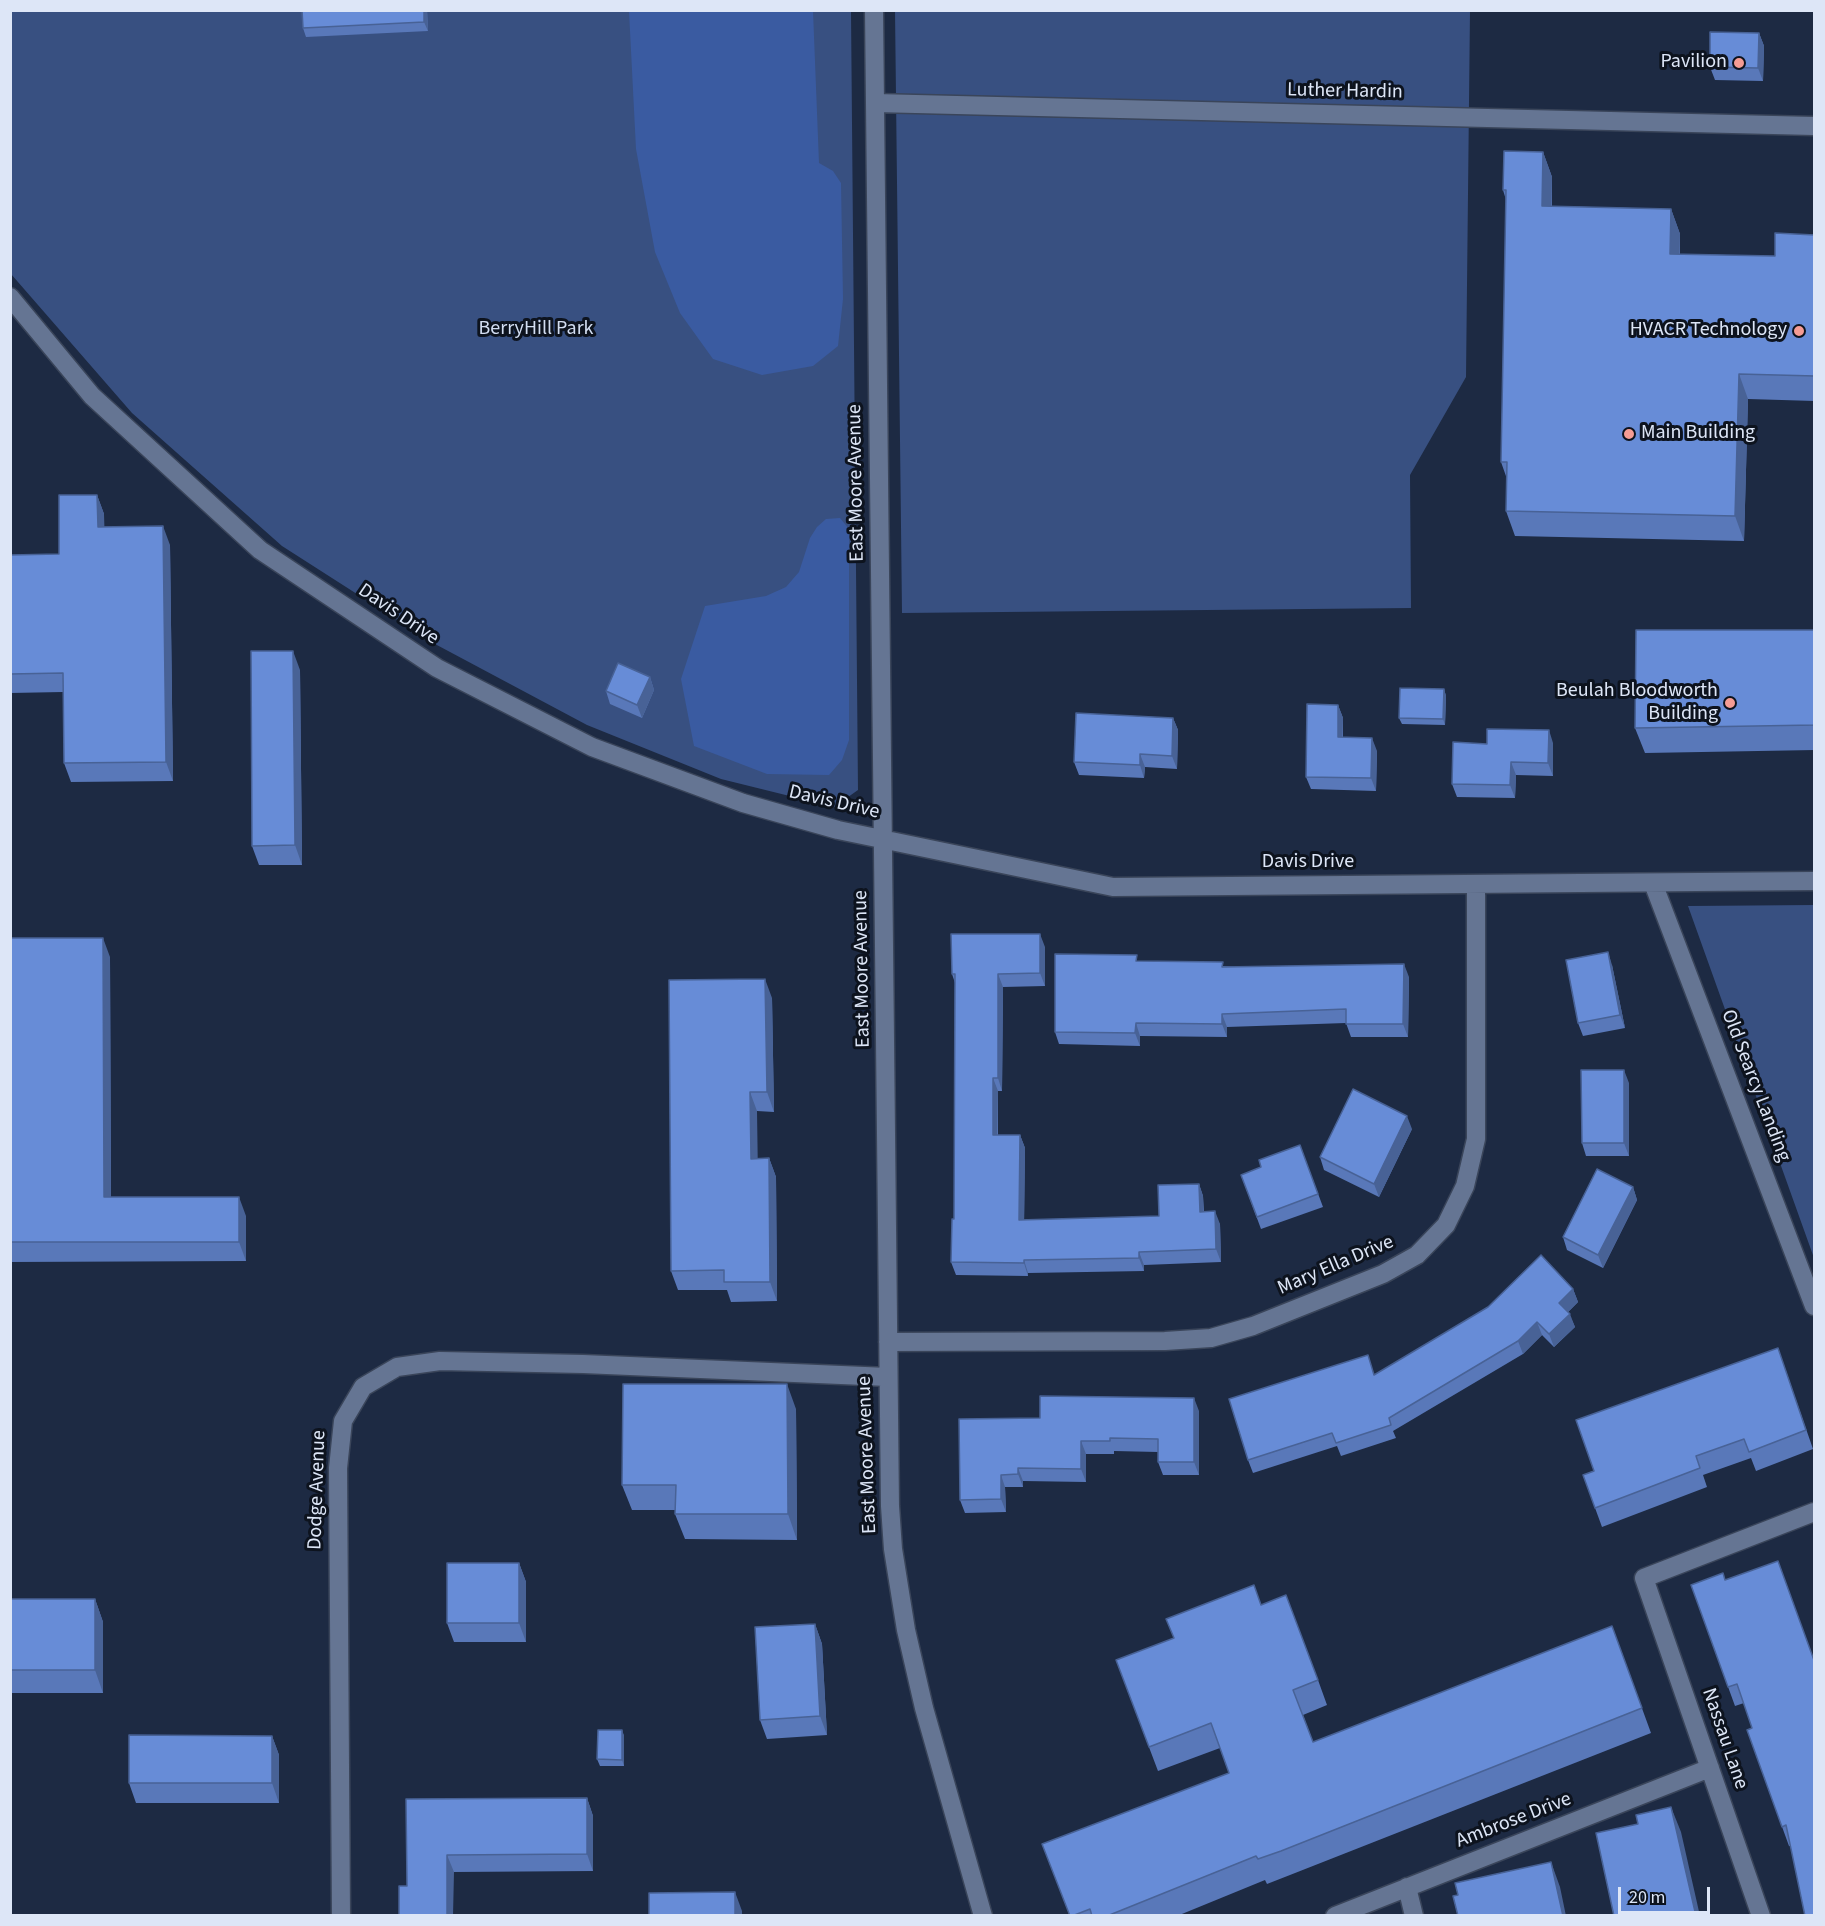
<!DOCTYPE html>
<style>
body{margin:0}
#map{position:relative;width:1825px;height:1926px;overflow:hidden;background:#1d2a43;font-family:"Source Sans 3",sans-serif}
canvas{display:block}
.frame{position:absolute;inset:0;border:12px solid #dde6f7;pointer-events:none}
.scale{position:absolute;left:1618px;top:1887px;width:92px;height:27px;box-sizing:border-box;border:3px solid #dde6f7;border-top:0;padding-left:8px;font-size:18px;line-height:21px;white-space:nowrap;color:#dde6f7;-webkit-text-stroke:4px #0d131e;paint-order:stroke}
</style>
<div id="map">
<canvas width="1825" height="1926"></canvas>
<div class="frame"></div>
<div class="scale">20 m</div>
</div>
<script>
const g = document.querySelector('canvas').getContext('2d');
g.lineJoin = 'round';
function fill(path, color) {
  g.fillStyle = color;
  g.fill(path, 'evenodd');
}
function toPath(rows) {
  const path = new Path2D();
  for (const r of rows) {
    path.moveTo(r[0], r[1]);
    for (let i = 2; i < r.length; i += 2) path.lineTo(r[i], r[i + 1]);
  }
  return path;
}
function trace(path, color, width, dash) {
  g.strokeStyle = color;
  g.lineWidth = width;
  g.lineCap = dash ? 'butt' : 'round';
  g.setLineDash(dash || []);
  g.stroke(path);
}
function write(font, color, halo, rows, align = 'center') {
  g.font = font + ' "Source Sans 3",sans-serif';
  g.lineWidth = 6;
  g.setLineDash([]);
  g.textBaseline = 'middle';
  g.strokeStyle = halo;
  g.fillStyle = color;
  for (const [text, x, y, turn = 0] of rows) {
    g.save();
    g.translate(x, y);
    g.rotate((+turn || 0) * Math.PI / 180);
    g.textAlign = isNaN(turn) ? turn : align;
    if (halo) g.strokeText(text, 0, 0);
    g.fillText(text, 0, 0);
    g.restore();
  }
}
fill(toPath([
 [10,11,851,11,858,790,834,807,721,779,587,725,435,644,282,546,132,413,11,274],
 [895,11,1470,11,1466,377,1410,475,1411,608,902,613],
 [1814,905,1814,1258,1688,906]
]), '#385081');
fill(toPath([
 [629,11,813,11,819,163,833,171,841,183,843,299,838,346,813,366,762,375,713,359,680,313,655,252,636,149],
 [840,518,849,529,849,740,842,760,829,775,767,774,694,746,681,679,705,606,766,596,786,587,799,572,810,538,817,527,826,519]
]), '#3a5ba1');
const minor = toPath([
 [874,10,890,1506,893,1549,906,1630,924,1708,983,1916],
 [875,103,1814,126],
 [10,297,92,396,260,550,437,668,592,747,743,803,838,830,1113,887,1814,881],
 [1653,883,1814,1306],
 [888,1342,1165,1341,1211,1338,1253,1326,1383,1274,1417,1255,1446,1225,1465,1186,1476,1139,1476,885],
 [1407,1887,1414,1916],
 [341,1916,338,1468,343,1421,363,1387,397,1367,440,1361,583,1364,888,1377],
 [1335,1916,1710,1768],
 [1761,1916,1644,1578,1814,1512]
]);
trace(minor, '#3a455a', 21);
trace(minor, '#657593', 18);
fill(toPath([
 [427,10,428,31,306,37,303,28],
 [1759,33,1764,46,1763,81,1715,80,1710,67],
 [1543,152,1552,177,1552,206,1671,209,1680,234,1680,254,1775,256,1815,235,1815,401,1748,399,1744,541,1515,536,1506,511,1507,479,1501,462,1506,200,1503,190],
 [97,495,104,514,104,527,170,545,173,781,71,782,64,763,63,692,10,693,10,555,59,554],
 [1815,630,1815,750,1645,753,1635,728],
 [300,670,302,865,259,865,252,846],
 [650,677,654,690,642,718,610,704,606,691],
 [1444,689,1446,696,1445,725,1402,724,1399,718],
 [1338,705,1343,718,1343,737,1377,751,1376,791,1311,789,1306,777],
 [1173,718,1178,730,1177,769,1145,767,1144,778,1079,775,1074,762],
 [1553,743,1553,776,1516,775,1515,798,1457,797,1452,784,1487,744],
 [10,938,110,957,111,1197,246,1216,246,1261,10,1262],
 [1045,947,1045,986,1003,987,1002,1091,998,1091,998,1135,1020,1135,1025,1148,1024,1220,1159,1216,1199,1184,1203,1196,1204,1212,1220,1224,1221,1262,1144,1265,1144,1271,1028,1273,1028,1276,956,1275,951,1262,954,1219,955,983,952,974],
 [1139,961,1409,977,1408,1037,1351,1037,1346,1023,1227,1027,1227,1037,1140,1036,1140,1046,1059,1044,1055,1032],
 [1612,965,1625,1028,1583,1036,1578,1023],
 [772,998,774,1112,757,1111,757,1158,769,1158,776,1177,777,1301,731,1302,727,1290,678,1290,671,1271],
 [1629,1083,1629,1156,1586,1156,1582,1143],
 [1412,1129,1379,1197,1324,1170,1320,1157],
 [1300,1145,1323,1207,1261,1229,1241,1175,1261,1167],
 [1633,1187,1637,1200,1603,1268,1567,1250,1563,1237],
 [1573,1289,1578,1302,1568,1312,1575,1327,1554,1347,1542,1335,1523,1354,1393,1431,1396,1438,1341,1456,1337,1446,1253,1473,1248,1460,1375,1375],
 [1778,1348,1813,1449,1756,1471,1751,1458,1703,1475,1707,1487,1602,1527,1583,1475,1594,1471],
 [796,1409,797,1540,685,1539,675,1514,675,1510,632,1510,622,1485],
 [1199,1411,1199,1475,1163,1475,1158,1462,1158,1452,1114,1451,1114,1454,1086,1454,1086,1482,1023,1481,1023,1487,1005,1487,1006,1512,965,1513,960,1500,1040,1418],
 [1778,1561,1791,1846,1789,1846,1747,1730,1752,1728,1744,1703,1735,1706,1691,1585,1725,1580],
 [519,1563,526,1582,526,1642,454,1642,447,1623],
 [10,1599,95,1599,103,1622,103,1693,10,1693],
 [1261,1605,1318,1680,1327,1705,1303,1715,1313,1742,1612,1626,1651,1733,1290,1875,1267,1884,1265,1880,1177,1916,1069,1916,1229,1773,1220,1748,1158,1771,1116,1660],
 [815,1624,822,1644,827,1735,767,1739,760,1720],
 [622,1730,624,1736,624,1766,600,1766,597,1759],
 [272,1736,279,1755,279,1803,136,1803,129,1783],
 [587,1798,593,1816,593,1871,454,1872,407,1886,406,1799]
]), '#5978b9');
fill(toPath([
 [424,10,427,10,428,31,424,22],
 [1759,33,1764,46,1763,81,1758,68],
 [1543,152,1552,177,1551,231,1542,206],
 [1671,209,1680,234,1679,278,1670,254],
 [1739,374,1748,399,1744,541,1735,516],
 [97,495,104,514,105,546,98,527],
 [163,526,170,545,173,781,166,762],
 [293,651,300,670,302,865,295,845],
 [650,677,654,690,642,718,637,705],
 [1444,689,1446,696,1445,725,1443,719],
 [1338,705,1343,718,1342,750,1338,737],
 [1173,718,1178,730,1177,769,1172,756],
 [1549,730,1553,743,1553,776,1548,763],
 [1372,738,1377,751,1376,791,1371,778],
 [1140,754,1145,767,1144,778,1140,765],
 [1511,762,1516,775,1515,798,1510,785],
 [1040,934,1045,947,1045,986,1040,973],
 [103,938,110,957,111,1216,104,1197],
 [1608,952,1612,965,1625,1028,1620,1015],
 [1404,964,1409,977,1408,1037,1403,1024],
 [998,974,1003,987,1002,1091,998,1078],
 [765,979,772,998,774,1112,767,1092],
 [1222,1014,1227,1027,1227,1037,1222,1024],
 [1136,1023,1140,1036,1140,1046,1135,1033],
 [1624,1070,1629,1083,1629,1156,1624,1143],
 [993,1078,998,1091,997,1147,993,1135],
 [750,1092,757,1111,758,1178,751,1159],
 [1407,1116,1412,1129,1379,1197,1374,1184],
 [1020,1135,1025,1148,1024,1233,1019,1220],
 [769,1158,776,1177,777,1301,770,1282],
 [1199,1184,1203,1196,1204,1225,1200,1212],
 [1633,1187,1637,1200,1603,1268,1598,1255],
 [239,1197,246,1216,246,1261,239,1242],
 [1215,1211,1220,1224,1221,1262,1216,1249],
 [1139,1252,1144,1265,1144,1271,1139,1258],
 [1024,1260,1028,1273,1028,1276,1024,1263],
 [1573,1289,1578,1302,1564,1316,1559,1303],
 [1570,1314,1575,1327,1554,1347,1549,1334],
 [1537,1322,1542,1335,1523,1354,1518,1341],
 [787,1384,796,1409,797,1540,788,1514],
 [1194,1398,1199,1411,1199,1475,1194,1462],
 [1081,1441,1086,1454,1086,1482,1081,1469],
 [1018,1468,1023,1481,1023,1487,1018,1474],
 [1001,1475,1005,1487,1006,1512,1001,1499],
 [519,1563,526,1582,526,1642,519,1623],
 [95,1599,103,1622,103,1693,95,1670],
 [815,1624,822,1644,827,1735,820,1716],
 [622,1730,624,1736,624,1766,622,1760],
 [272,1736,279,1755,279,1803,272,1783],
 [587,1798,593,1816,593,1871,587,1854],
 [1671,1807,1681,1832,1700,1916,1696,1916],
 [447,1855,454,1872,453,1916,447,1916],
 [1551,1862,1560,1887,1566,1916,1563,1916],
 [735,1892,742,1911,742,1916,735,1916]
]), '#486296');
const building = toPath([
 [302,10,424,10,424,22,303,28,302,10],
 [1710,32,1759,33,1758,68,1710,67,1710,32],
 [1504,151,1543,152,1542,206,1671,209,1670,254,1775,256,1775,233,1815,235,1815,376,1739,374,1735,516,1506,511,1507,462,1501,462,1506,190,1503,190,1504,151],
 [59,495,97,495,98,527,163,526,166,762,64,763,63,673,10,674,10,555,59,554,59,495],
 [1636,630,1815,630,1815,725,1635,728,1636,630],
 [251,651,293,651,295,845,252,846,251,651],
 [618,663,650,677,637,705,606,691,618,663],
 [1400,688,1444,689,1443,719,1399,718,1400,688],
 [1307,704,1338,705,1338,737,1372,738,1371,778,1306,777,1307,704],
 [1076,713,1173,718,1172,756,1140,754,1140,765,1074,762,1076,713],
 [1487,729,1549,730,1548,763,1511,762,1510,785,1452,784,1453,742,1487,744,1487,729],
 [951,934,1040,934,1040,973,998,974,998,1078,993,1078,993,1135,1020,1135,1019,1220,1159,1216,1158,1185,1199,1184,1200,1212,1215,1211,1216,1249,1139,1252,1139,1258,1024,1260,1024,1263,951,1262,952,1219,954,1219,955,974,952,974,951,934],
 [10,938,103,938,104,1197,239,1197,239,1242,10,1242,10,938],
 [1608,952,1620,1015,1578,1023,1566,960,1608,952],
 [1055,954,1137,955,1136,961,1223,962,1222,967,1404,964,1403,1024,1346,1024,1346,1009,1222,1014,1222,1024,1136,1023,1135,1033,1055,1032,1055,954],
 [765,979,767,1092,750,1092,751,1159,769,1158,770,1282,724,1282,724,1270,671,1271,669,980,765,979],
 [1581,1070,1624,1070,1624,1143,1582,1143,1581,1070],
 [1353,1089,1407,1116,1374,1184,1320,1157,1353,1089],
 [1300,1145,1318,1194,1257,1217,1241,1175,1261,1167,1259,1160,1300,1145],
 [1597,1169,1633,1187,1598,1255,1563,1237,1597,1169],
 [1541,1255,1573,1289,1559,1303,1570,1314,1549,1334,1537,1322,1518,1341,1389,1418,1391,1425,1336,1443,1332,1433,1248,1460,1229,1399,1368,1355,1374,1375,1488,1307,1541,1255],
 [1778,1348,1806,1430,1749,1452,1744,1439,1696,1456,1700,1468,1595,1508,1583,1475,1594,1471,1576,1420,1778,1348],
 [623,1384,787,1384,788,1514,675,1514,676,1485,622,1485,623,1384],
 [1040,1396,1194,1398,1194,1462,1158,1462,1158,1439,1110,1438,1110,1441,1081,1441,1081,1469,1018,1468,1018,1474,1001,1475,1001,1499,960,1500,959,1419,1040,1418,1040,1396],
 [1778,1561,1815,1663,1815,1916,1805,1916,1786,1825,1782,1827,1747,1730,1752,1728,1737,1684,1728,1687,1691,1585,1723,1573,1725,1580,1778,1561],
 [447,1563,519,1563,519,1623,447,1623,447,1563],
 [1254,1585,1261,1605,1286,1595,1318,1680,1293,1690,1313,1742,1612,1626,1642,1708,1281,1851,1258,1859,1256,1856,1107,1916,1092,1916,1090,1909,1072,1916,1070,1916,1042,1844,1229,1773,1211,1723,1149,1747,1116,1660,1174,1638,1166,1619,1254,1585],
 [10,1599,95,1599,95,1670,10,1670,10,1599],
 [815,1624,820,1716,760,1720,755,1627,815,1624],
 [598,1730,622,1730,622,1760,597,1759,598,1730],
 [129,1735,272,1736,272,1783,129,1783,129,1735],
 [587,1798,587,1854,447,1855,447,1916,399,1916,399,1886,407,1886,406,1799,587,1798],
 [1671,1807,1696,1916,1614,1916,1596,1833,1638,1824,1636,1815,1671,1807],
 [1551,1862,1563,1916,1458,1916,1453,1896,1458,1895,1455,1883,1551,1862],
 [735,1892,735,1916,649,1916,649,1893,735,1892]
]);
fill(building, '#678cd7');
trace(building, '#486296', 1.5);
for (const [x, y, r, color] of [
 [1739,63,6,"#f59c94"],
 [1799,331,6,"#f59c94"],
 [1629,434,6,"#f59c94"],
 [1730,703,6,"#f59c94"]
]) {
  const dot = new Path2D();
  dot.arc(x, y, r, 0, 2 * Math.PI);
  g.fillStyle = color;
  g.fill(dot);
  trace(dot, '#0d131e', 2);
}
write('20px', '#dde6f7', '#0d131e', [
 ["Pavilion",1727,63],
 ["HVACR Technology",1787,331],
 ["Main Building",1641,434,"left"],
 ["Beulah Bloodworth",1718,692],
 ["Building",1718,715]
], 'right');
write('20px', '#dde6f7', '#0d131e', [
 ["Luther Hardin",1345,92,1],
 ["East Moore Avenue",857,483,-91],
 ["Davis Drive",398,615,34],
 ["Davis Drive",834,803,13],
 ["Davis Drive",1308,863],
 ["East Moore Avenue",863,969,-91],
 ["Old Searcy Landing",1755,1086,69],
 ["Mary Ella Drive",1336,1266,-23],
 ["East Moore Avenue",868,1455,-92],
 ["Dodge Avenue",318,1490,-88],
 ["Nassau Lane",1724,1739,71],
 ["Ambrose Drive",1514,1821,-21]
]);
write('20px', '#d3def2', '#0d131e', [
 ["BerryHill Park",536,330]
]);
</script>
